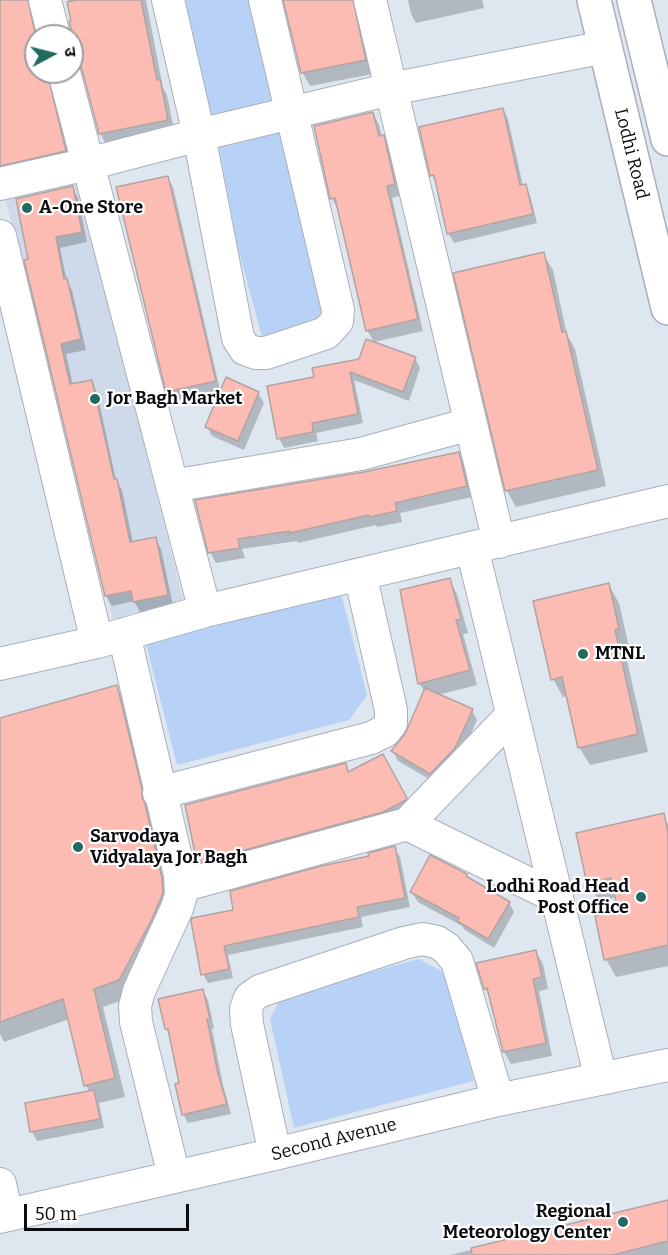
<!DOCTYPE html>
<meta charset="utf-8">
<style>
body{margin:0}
#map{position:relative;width:668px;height:1255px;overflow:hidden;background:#dee6f0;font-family:Bitter,"Noto Sans Devanagari",serif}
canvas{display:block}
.north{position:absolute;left:24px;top:24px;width:60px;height:60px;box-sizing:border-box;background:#fff;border:2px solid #9d9e9f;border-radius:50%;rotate:83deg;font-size:16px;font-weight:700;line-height:24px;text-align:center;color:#0a0c10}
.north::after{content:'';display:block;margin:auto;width:21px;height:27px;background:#216a61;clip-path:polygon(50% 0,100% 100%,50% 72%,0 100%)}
.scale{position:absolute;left:24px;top:1204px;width:165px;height:27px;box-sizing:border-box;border:3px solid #0a0c10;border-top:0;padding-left:8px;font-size:18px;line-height:21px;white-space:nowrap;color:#0a0c10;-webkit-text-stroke:4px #fff;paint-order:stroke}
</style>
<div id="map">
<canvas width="668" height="1255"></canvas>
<div class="north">उ</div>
<div class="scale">50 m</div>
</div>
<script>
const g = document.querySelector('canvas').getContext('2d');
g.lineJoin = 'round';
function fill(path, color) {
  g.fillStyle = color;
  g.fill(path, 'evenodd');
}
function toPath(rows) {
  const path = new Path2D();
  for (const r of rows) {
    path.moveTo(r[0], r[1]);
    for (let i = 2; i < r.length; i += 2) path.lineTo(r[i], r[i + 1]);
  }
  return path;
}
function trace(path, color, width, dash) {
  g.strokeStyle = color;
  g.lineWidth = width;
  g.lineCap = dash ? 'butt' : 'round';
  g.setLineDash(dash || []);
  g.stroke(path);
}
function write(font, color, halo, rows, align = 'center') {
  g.font = font + ' Bitter,serif';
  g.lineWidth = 4.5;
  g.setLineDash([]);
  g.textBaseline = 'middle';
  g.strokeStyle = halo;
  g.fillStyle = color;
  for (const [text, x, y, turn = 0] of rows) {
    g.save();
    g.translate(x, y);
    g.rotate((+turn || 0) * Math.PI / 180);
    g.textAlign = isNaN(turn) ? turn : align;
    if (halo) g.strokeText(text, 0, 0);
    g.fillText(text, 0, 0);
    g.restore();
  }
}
fill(toPath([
 [78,180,183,600,113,619,5,198]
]), '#cedaea');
fill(toPath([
 [178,0,256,0,279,104,221,116,206,113],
 [280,129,323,299,321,328,264,344,238,248,219,147,224,138],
 [341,593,367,695,349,720,177,765,146,644],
 [419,959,445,973,474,1081,294,1128,270,1019,281,997]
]), '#b8d2f7');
fill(toPath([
 [0,0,35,0,39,36,36,36,36,72,62,72,73,165,0,169],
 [68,0,146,0,163,88,167,95,175,134,108,148,100,133,84,72,79,69,72,69,73,41,70,22,73,22],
 [285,0,359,0,373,74,310,86,302,72],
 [408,0,482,0,484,8,416,23,411,14],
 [503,109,508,119,523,186,525,185,530,195,537,223,454,243,448,233,437,185,432,175],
 [373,113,379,125,382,137,390,148,401,195,392,198,423,331,374,342,367,330,338,210,332,198],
 [167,177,173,187,220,390,173,401,168,391],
 [72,188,78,198,87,242,60,248,67,282,72,290,86,350,66,354,73,385,91,382,97,392,116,480,122,490,133,543,155,538,161,549,173,605,140,612,134,601,112,606,106,596,26,261,30,260],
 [543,254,553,270,567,335,575,349,606,486,516,507,507,491,455,274],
 [415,358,420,368,409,401,354,380,363,423,316,433,318,441,284,448,279,438,269,387],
 [227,379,258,393,264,403,244,450,212,436,207,427],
 [458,453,464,464,472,497,400,513,402,522,377,527,376,525,298,543,297,541,242,549,245,558,216,563,210,552,364,473],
 [449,580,457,594,468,633,463,634,477,685,437,695,472,710,477,720,460,758,436,783,398,761,393,751,407,735,425,692,419,683],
 [609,585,619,603,629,647,624,648,648,752,590,765,579,747,568,696,563,697,553,679],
 [117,687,127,705,172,897,129,998,103,1007,125,1097,99,1103,104,1128,37,1141,32,1132,90,1092,86,1086,69,1019,4,1042,0,1034,0,720],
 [382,756,413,811,206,875,199,862,345,765,350,773],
 [663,815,668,824,668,966,616,977,606,959,620,912,616,897,599,902,589,883],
 [394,848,400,857,410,907,361,917,363,927,228,955,233,978,208,983,203,974,235,911],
 [468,879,509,903,514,912,494,948,465,930,462,926,418,902,412,892],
 [536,952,543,964,548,989,539,991,552,1056,511,1064,504,1052,490,997,485,988],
 [202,990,208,1000,214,1028,212,1029,223,1085,231,1114,188,1123,183,1114,181,1084,171,1038,166,1029],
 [668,1202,668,1255,450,1255]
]), '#0003');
const building = toPath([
 [0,0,28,0,36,38,36,72,47,72,66,151,0,166,0,0],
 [76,0,141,0,157,80,160,79,168,120,99,134,69,21,71,21,67,2,76,0],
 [283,0,353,0,366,60,301,73,283,0],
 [503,108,520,185,526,184,533,214,447,234,434,175,430,176,419,127,503,108],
 [373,112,379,136,384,135,395,184,387,186,418,319,366,331,335,198,330,199,314,126,373,112],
 [168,176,216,381,166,392,116,187,168,176],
 [73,186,82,232,56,237,64,279,67,278,81,339,61,344,70,384,92,380,114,479,117,479,130,542,156,537,168,595,133,602,131,591,105,596,24,260,28,259,16,199,73,186],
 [544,252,562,332,566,331,598,470,505,491,453,273,544,252],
 [366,339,416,357,403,392,350,372,358,414,312,423,313,432,277,439,267,386,314,377,312,368,359,359,366,339],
 [226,377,259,392,238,441,205,427,226,377],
 [459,452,467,486,395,503,397,511,369,517,369,515,290,533,290,531,238,539,240,548,208,553,195,500,364,472,459,452],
 [450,578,461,619,456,620,470,670,418,684,400,590,450,578],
 [609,583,619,629,615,630,638,734,578,748,562,677,551,680,533,601,609,583],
 [117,685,142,789,142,797,145,804,162,878,163,893,152,919,119,980,94,989,115,1078,84,1086,63,999,0,1022,0,718,117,685],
 [425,688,473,709,455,748,430,774,391,751,405,734,425,688],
 [383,754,407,798,406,800,383,812,197,863,185,805,346,763,348,772,383,754],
 [664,813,668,833,668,945,604,960,595,916,618,911,611,878,587,884,576,833,664,813],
 [395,846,405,898,357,907,359,917,224,946,229,969,201,975,191,921,192,918,233,910,230,891,321,866,369,856,368,853,395,846],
 [430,855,467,874,466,876,510,902,488,939,457,921,459,918,410,892,430,855],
 [536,950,542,977,533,979,546,1043,503,1052,487,988,484,989,476,963,536,950],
 [203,989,210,1019,207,1019,218,1074,227,1104,182,1115,175,1084,179,1083,168,1029,165,1029,158,999,203,989],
 [94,1090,100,1119,30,1132,25,1103,94,1090],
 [668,1200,668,1241,613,1255,472,1255,471,1248,668,1200]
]);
fill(building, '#fdbcb3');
trace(building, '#b1a4a2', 1.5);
const minor = toPath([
 [45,0,54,36],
 [168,0,199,135,238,338,245,349,256,353,266,353,326,333,337,321,338,310,265,0],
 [370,0,499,542],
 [64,72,205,611],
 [0,184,88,164,199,135,391,89,605,47],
 [0,236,97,642],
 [172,486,361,454,470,424],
 [472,548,601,1079],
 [124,634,180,875,181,895,177,908,139,991,135,1006,136,1022,174,1176],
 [0,664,97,642,205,611,668,501],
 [159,793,371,738,385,731,391,723,391,710,360,574],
 [407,824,512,715],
 [181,886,407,824,556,897],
 [275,1154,247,1024,246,1009,250,998,260,991,404,943,422,939,437,942,446,948,457,961,498,1100],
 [0,1184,7,1215],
 [0,1217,275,1154,498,1100,668,1065]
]);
const major = toPath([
 [594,0,668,308],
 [634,0,668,139]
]);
trace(minor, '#a9b0ba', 34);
trace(major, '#a9b0ba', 36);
trace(minor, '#fff', 32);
trace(major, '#fff', 33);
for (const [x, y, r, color] of [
 [27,208,6,"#216a61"],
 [95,399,6,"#216a61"],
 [583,654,6,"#216a61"],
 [78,847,6,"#216a61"],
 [641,897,6,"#216a61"],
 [623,1222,6,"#216a61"]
]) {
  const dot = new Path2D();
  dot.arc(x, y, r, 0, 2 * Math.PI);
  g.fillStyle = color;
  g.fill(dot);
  trace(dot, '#fff', 2);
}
write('18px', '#0a0c10', '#fff', [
 ["Lodhi Road",631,154,76],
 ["Second Avenue",334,1140,-14]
]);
write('bold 18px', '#0a0c10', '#fff', [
 ["A-One Store",39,208],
 ["Jor Bagh Market",107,399],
 ["MTNL",595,654],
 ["Sarvodaya",90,837],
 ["Vidyalaya Jor Bagh",90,858],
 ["Lodhi Road Head",629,887,"right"],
 ["Post Office",629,908,"right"],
 ["Regional",611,1212,"right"],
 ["Meteorology Center",611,1233,"right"]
], 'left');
</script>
